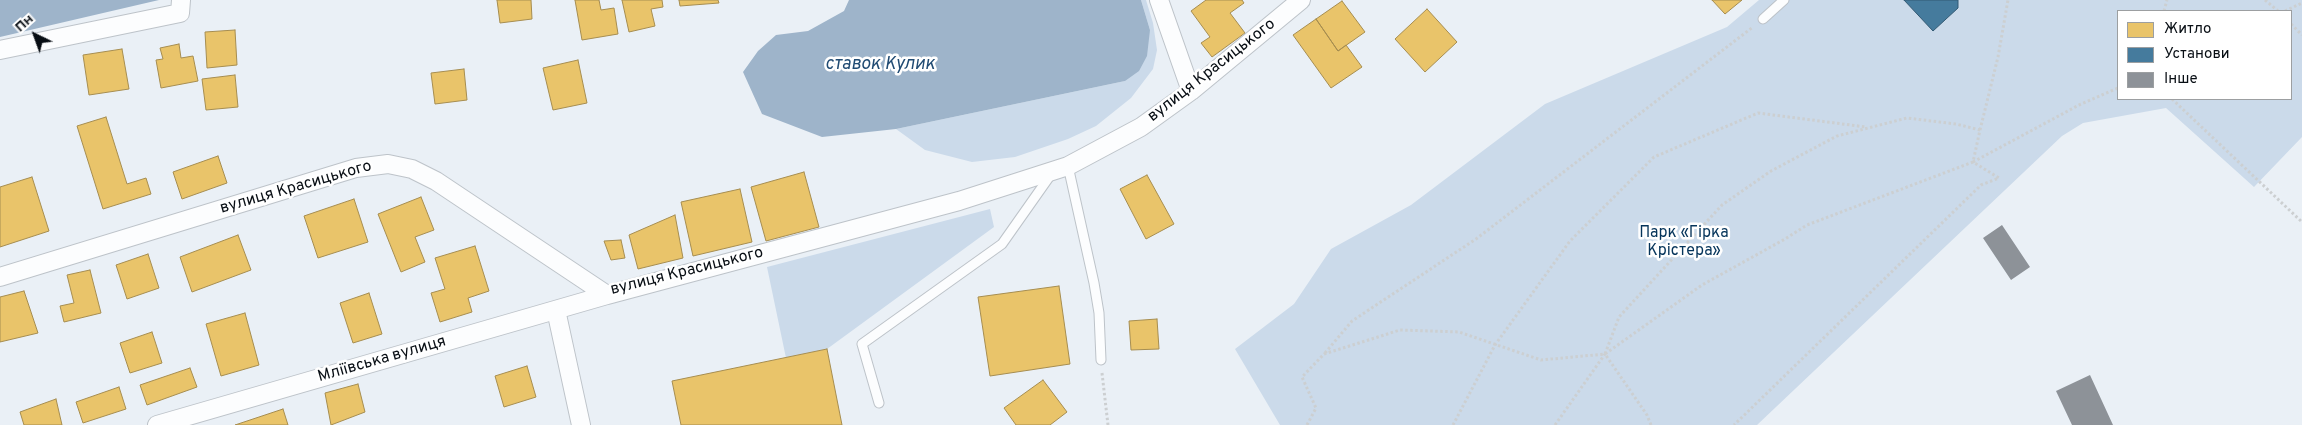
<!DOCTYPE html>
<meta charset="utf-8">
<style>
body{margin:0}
#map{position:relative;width:2302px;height:425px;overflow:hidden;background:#eaf0f6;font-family:Overpass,sans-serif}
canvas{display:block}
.legend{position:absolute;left:2117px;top:10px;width:175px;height:90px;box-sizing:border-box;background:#fff;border:1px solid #9c9fa1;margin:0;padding:6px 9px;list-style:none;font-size:15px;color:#080e14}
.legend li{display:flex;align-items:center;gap:10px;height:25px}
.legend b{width:25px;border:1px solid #9c9fa1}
.north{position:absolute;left:10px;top:10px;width:50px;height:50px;-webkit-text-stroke:4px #fff;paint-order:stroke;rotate:318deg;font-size:14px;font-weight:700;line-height:20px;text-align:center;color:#080e14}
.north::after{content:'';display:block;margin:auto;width:18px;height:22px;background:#080e14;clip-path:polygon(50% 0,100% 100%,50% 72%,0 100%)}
</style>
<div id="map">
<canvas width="2302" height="425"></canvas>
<ul class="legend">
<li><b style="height:14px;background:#e9c46a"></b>Житло</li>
<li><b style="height:14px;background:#457b9d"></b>Установи</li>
<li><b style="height:14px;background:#8d9298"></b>Інше</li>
</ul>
<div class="north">Пн</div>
</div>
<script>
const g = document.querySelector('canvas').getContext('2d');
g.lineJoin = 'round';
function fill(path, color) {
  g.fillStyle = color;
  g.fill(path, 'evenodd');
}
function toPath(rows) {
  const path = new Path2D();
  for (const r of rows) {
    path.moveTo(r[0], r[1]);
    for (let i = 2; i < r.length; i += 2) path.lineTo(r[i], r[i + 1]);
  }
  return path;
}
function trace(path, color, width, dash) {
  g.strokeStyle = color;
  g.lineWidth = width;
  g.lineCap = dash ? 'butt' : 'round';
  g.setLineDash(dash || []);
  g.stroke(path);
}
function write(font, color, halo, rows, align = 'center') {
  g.font = font + ' Overpass,sans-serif';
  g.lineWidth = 5;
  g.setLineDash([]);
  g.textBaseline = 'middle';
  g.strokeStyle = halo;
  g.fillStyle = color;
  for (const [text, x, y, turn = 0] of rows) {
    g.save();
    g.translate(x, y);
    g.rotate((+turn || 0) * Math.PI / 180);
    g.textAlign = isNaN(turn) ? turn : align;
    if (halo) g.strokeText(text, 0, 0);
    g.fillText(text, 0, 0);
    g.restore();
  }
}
fill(toPath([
 [1141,0,1146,0,1153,23,1157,50,1153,69,1131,98,1096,126,1068,139,1015,157,972,162,925,150,896,129,1125,81,1150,30],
 [1759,0,2302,0,2302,137,2254,187,2166,108,2083,123,2062,136,1757,425,1280,425,1235,349,1294,304,1331,249,1411,205,1545,104,1727,27],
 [2118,11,2291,11,2291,99,2118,99],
 [990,209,994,227,827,349,786,358,767,267]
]), '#cbdaea');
fill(toPath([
 [0,0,159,0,0,37],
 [849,0,1141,0,1150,30,1147,56,1139,71,1125,81,896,129,822,137,762,114,743,72,758,51,776,35,808,31,844,11]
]), '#9eb4ca');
const homes = toPath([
 [497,0,531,0,532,19,500,23,497,0],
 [575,0,599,0,601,10,614,8,618,34,582,40,575,0],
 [622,0,662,0,663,7,651,9,655,26,629,32,622,0],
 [679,0,718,0,719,3,680,6,679,0],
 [1206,0,1242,0,1244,3,1230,13,1245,33,1212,57,1201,43,1210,37,1191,11,1206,0],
 [1712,0,1742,0,1725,14,1712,0],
 [1342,1,1365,32,1338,51,1316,19,1342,1],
 [1427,9,1457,42,1425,72,1395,39,1427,9],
 [1316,19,1338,51,1346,45,1362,67,1331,88,1293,35,1316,19],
 [235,30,237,65,207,68,205,32,235,30],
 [179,44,181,58,193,56,198,81,161,88,156,60,163,59,160,48,179,44],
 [122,49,129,89,89,95,83,55,122,49],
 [578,60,587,103,553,110,543,68,578,60],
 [464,69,467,100,435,104,431,73,464,69],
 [235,75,238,107,206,110,202,79,235,75],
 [106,117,127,184,146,178,151,194,103,209,77,126,106,117],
 [218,156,227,183,182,199,173,172,218,156],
 [804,172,819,227,766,241,751,187,804,172],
 [1147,175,1174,224,1146,239,1120,189,1147,175],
 [32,177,49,231,0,247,0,187,32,177],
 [740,189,752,242,693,256,681,202,740,189],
 [421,197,434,230,415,237,425,262,401,272,378,214,421,197],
 [354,199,368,242,318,258,304,216,354,199],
 [675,215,683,258,638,269,629,235,675,215],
 [238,235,251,270,192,292,180,257,238,235],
 [621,240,625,258,611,260,604,241,621,240],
 [475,246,489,291,468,298,472,312,440,322,431,293,445,289,435,258,475,246],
 [148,254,159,288,127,299,116,265,148,254],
 [90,270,101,313,64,322,60,306,74,303,67,275,90,270],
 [1059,286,1070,364,990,376,978,297,1059,286],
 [24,291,38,333,0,342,0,297,24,291],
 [369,293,382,334,353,343,340,303,369,293],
 [245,313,259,365,221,376,206,324,245,313],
 [1157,319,1159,349,1131,350,1129,321,1157,319],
 [152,332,162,363,130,373,120,343,152,332],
 [827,349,842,425,681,425,672,381,827,349],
 [527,366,536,397,504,407,495,376,527,366],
 [190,368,197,387,147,405,140,385,190,368],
 [1043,380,1067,412,1050,425,1016,425,1004,408,1043,380],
 [358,384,365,412,331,425,325,393,358,384],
 [119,387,126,409,83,423,76,402,119,387],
 [56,399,62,425,24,425,20,412,56,399],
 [283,409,288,425,235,425,283,409]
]);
fill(homes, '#e9c46a');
trace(homes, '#a68d50', 1);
const public = toPath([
 [1904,0,1958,0,1958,8,1933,31,1904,0]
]);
fill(public, '#457b9d');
trace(public, '#335a74', 1);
fill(toPath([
 [2002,225,2030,267,2011,280,1983,238],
 [2090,375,2113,425,2072,425,2056,391]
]), '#8d9298');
const lane = toPath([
 [1763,19,1784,0],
 [1068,166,1094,283,1099,313,1101,360],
 [879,403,862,344,1002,244,1052,173]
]);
const street = toPath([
 [1159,0,1191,91],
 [0,50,180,13,181,0],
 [0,277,356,168,388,164,412,169,436,181,607,295,959,201,1068,166,1141,127,1191,91,1301,0],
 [556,310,581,425],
 [157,425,607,295]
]);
trace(lane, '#bdc3c9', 11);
trace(street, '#bdc3c9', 20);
trace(toPath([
 [2265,0,2278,11],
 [2164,11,2167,0],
 [2285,11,2302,3],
 [2291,24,2302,35],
 [2172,99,2302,222],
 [1980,130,1998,57,2008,0],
 [1325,353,1352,321,1476,239,1753,27],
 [1102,373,1108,425],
 [1307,425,1316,408,1302,377,1324,354,1400,330,1459,332,1541,360,1605,354,1702,285,1785,239,1807,225,1973,162,1999,178,1981,185,1734,425],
 [1453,425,1495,345,1570,241,1654,157,1758,113,1866,127],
 [1555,425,1605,354],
 [1651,425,1647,415,1605,354,1619,317,1722,205,1771,171,1837,136,1907,118,1956,124,1980,130,1973,162,2079,105,2118,88]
]), '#cccfd1', 3, [2.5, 2.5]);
trace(lane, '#fcfdfe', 9);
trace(street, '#fcfdfe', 18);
write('16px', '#080e14', '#fff', [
 ["вулиця Красицького",1212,71,-38],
 ["вулиця Красицького",296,188,-16],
 ["вулиця Красицького",687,272,-14],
 ["Мліївська вулиця",382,360,-16]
]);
write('16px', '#05345a', '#fff', [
 ["Парк «Гірка",1684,234],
 ["Крістера»",1684,252]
]);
write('italic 18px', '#204b73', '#fff', [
 ["ставок Кулик",880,65]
]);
</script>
